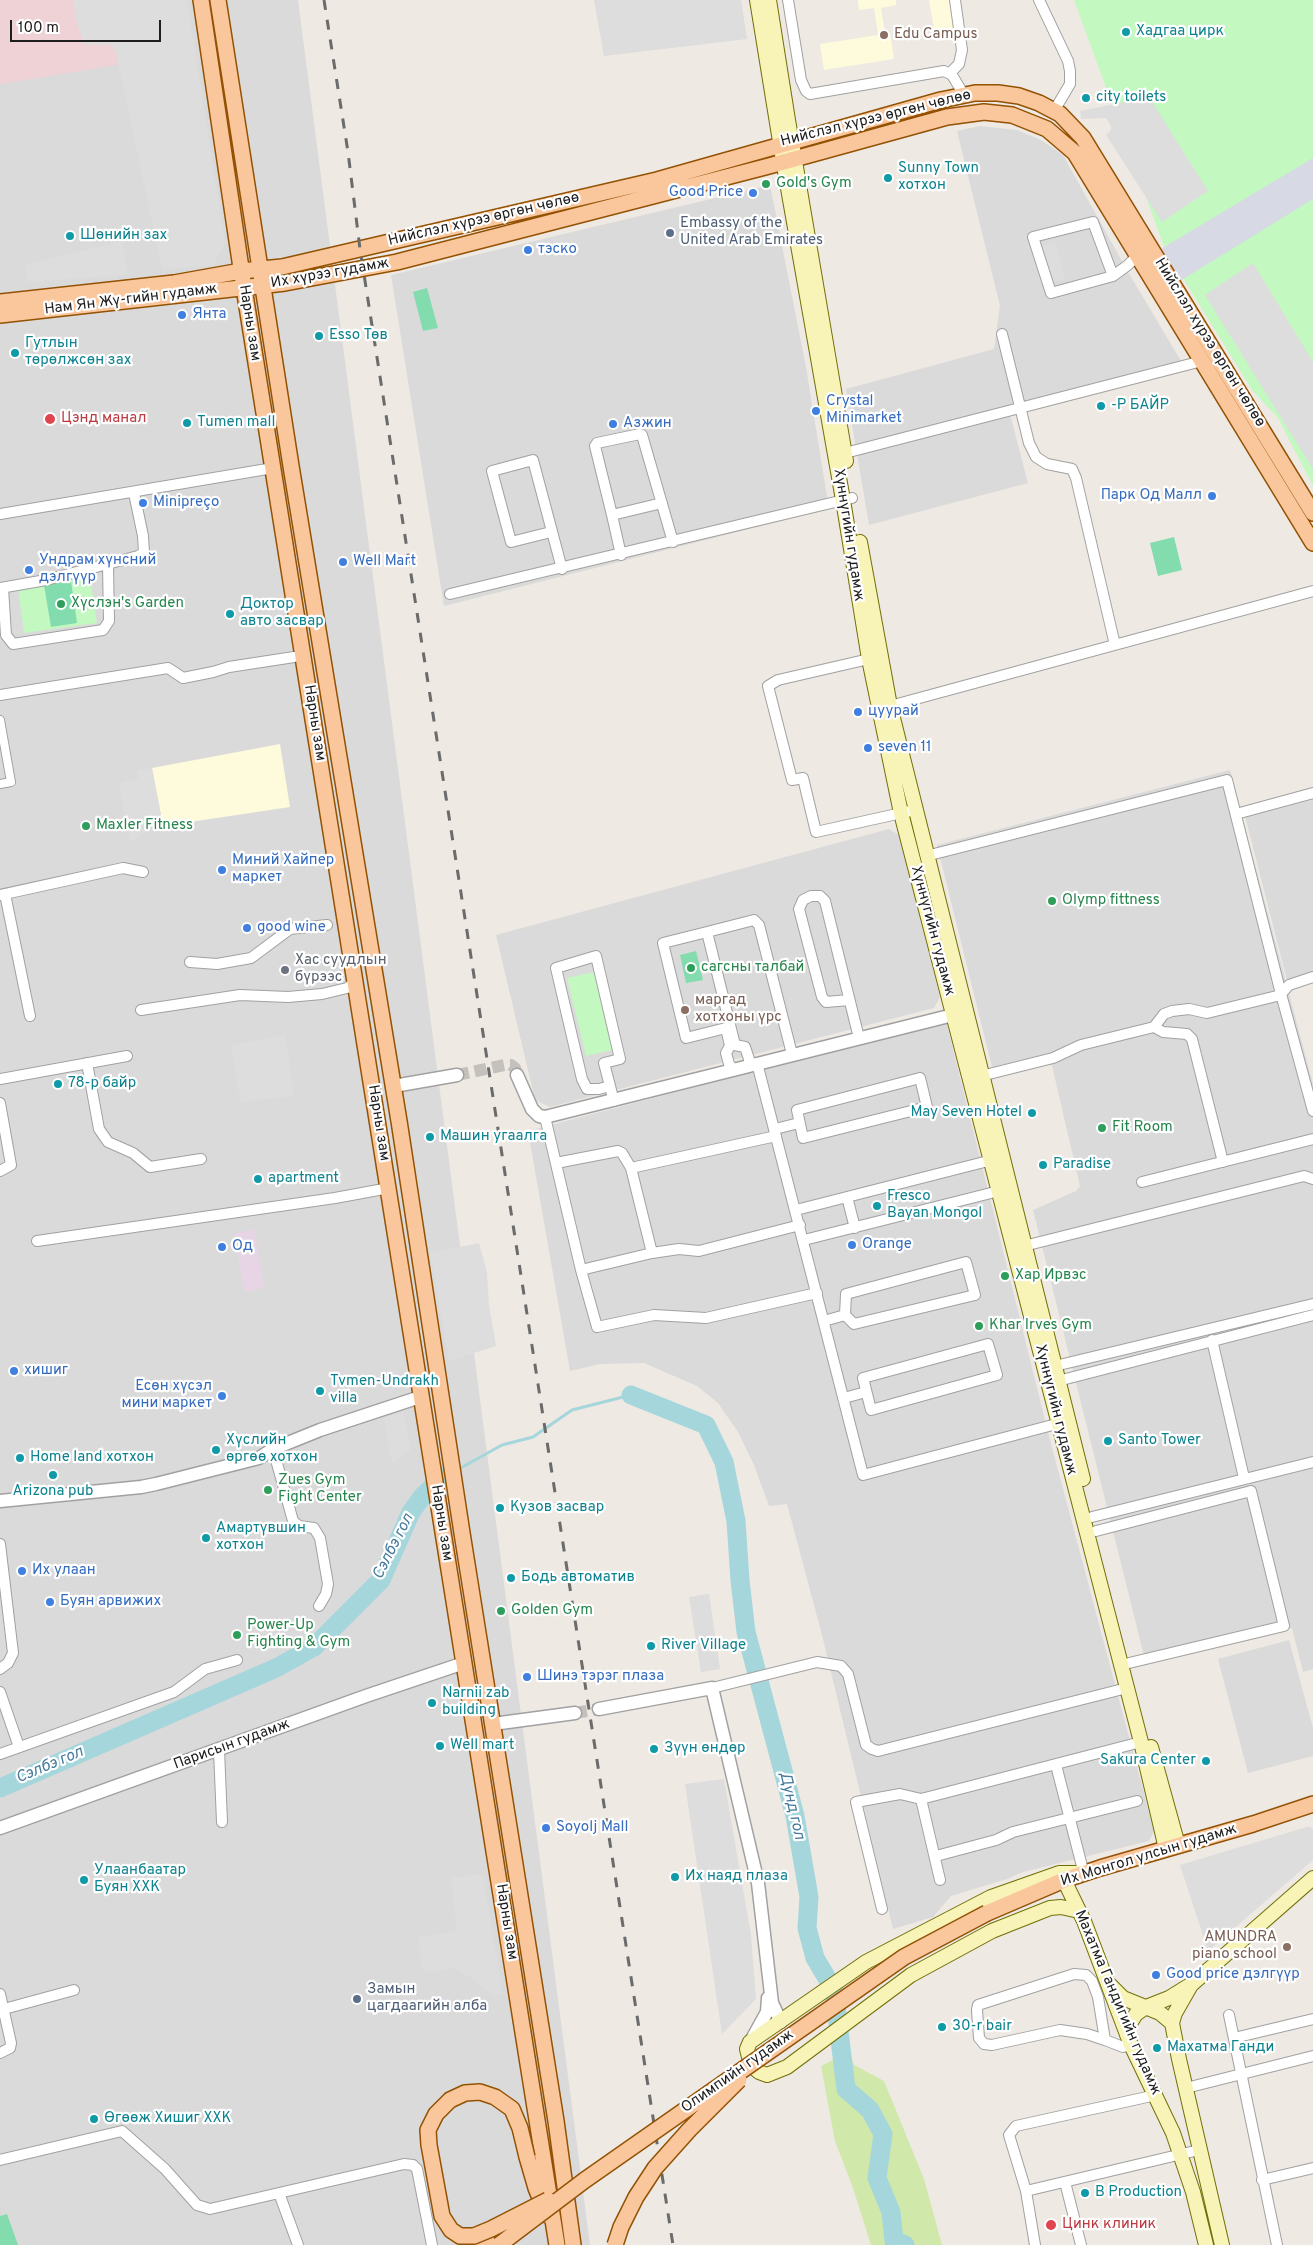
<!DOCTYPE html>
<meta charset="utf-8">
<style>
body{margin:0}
#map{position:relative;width:1313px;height:2245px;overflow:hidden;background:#eee9e3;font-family:Overpass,sans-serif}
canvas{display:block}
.scale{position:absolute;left:10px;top:20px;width:151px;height:22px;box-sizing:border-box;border:2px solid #1d1d1d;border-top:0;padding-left:6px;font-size:15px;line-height:18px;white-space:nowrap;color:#1d1d1d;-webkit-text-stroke:4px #fff;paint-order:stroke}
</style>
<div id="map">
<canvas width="1313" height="2245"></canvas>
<div class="scale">100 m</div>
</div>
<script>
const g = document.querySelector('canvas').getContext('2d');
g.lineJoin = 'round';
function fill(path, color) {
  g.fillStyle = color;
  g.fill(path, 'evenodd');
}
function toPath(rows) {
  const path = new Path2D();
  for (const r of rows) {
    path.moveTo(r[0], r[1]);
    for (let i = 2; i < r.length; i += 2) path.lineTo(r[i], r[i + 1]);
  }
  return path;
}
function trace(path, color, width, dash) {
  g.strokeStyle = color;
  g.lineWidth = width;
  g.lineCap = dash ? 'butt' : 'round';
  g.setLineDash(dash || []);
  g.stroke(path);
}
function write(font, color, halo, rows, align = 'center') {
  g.font = font + ' Overpass,sans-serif';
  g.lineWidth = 4.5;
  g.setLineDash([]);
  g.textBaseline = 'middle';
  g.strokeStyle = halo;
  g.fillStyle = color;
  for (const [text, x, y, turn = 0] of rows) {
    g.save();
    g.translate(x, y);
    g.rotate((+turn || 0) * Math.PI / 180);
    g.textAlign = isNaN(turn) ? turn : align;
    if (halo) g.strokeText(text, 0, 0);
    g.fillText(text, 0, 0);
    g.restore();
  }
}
fill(toPath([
 [0,0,298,0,590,2245,0,2245],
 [980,126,1017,130,1041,140,1063,155,1128,272,1187,371,1010,414,1028,483,869,525,846,389,994,349,1000,306,957,131],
 [770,185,806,367,829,509,444,606,391,275],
 [1230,770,1313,1084,1313,1669,1303,1672,1292,1628,1146,1664,1033,1210,1076,1191,1080,1186,1049,1053,992,1067,937,845],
 [1313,795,1313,980,1289,988,1244,812],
 [889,829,899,835,940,997,934,1008,550,1107,535,1100,496,935],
 [946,1021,1049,1436,1154,1831,1149,1841,1023,1872,1007,1879,951,1896,933,1917,893,1929,822,1635,787,1504,769,1506,754,1465,738,1432,718,1403,697,1386,644,1363,600,1364,570,1371,528,1131],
 [1289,1640,1313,1728,1313,1756,1248,1773,1218,1659]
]), '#dbdada');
fill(toPath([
 [0,0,181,0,190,53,0,84]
]), '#efd2d5');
fill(toPath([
 [254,1229,264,1288,245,1292,234,1234]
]), '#e7d5e6');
fill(toPath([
 [858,0,896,0,896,5,881,8,885,33,890,33,894,59,824,70,820,44,878,35,874,8,859,10],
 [929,0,953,0,958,38,936,41],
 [280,744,290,807,163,826,152,768]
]), '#fefadc');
fill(toPath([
 [849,2052,854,2065,884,2081,924,2179,942,2245,871,2245,853,2188,835,2141,821,2066]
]), '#d0e8a9');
fill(toPath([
 [1074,0,1313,0,1313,486,1278,418,1252,390,1165,249],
 [90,577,97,623,24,633,18,587],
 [594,972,612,1050,586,1056,567,978]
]), '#c3f8c0');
fill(toPath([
 [427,288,438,328,423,331,413,292],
 [1174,537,1182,570,1158,576,1150,543],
 [71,581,77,623,51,627,44,585],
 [696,951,703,980,686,983,680,955],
 [7,2214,18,2245,0,2245,0,2216]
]), '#82dcae');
fill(toPath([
 [73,0,187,0,225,242,213,266,162,269,116,53,112,45,84,44,77,23],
 [594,0,741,0,747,39,604,56],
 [1149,97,1208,191,1162,222,1106,135,1111,130,1111,126,1106,118,1081,119,1080,111],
 [123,241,128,275,27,282,25,265],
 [1055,241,1065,278,1048,284,1037,249],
 [1253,263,1313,362,1313,469,1205,295],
 [152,768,163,826,148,829,130,843,119,786,122,782,138,779,137,771],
 [285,1035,294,1096,241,1102,231,1045],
 [479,1243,487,1273,489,1305,496,1346,449,1361,430,1253],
 [404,1412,411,1449,392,1464,384,1418],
 [709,1594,720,1669,701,1672,689,1597],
 [724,1779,751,1935,756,1999,722,2034,685,1784],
 [1310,1826,1313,1830,1313,1860,1208,1951,1180,1865],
 [483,1874,503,1994,492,1996,473,1979,454,1968,433,1972,422,1970,418,1937,457,1931,451,1878]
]), '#ddd');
fill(toPath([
 [1313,158,1313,199,1180,281,1161,249]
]), '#d7d9e4');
trace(toPath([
 [457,1470,502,1445,533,1437,572,1410,631,1395]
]), '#a4d6db', 3);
trace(toPath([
 [631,1395,706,1425,724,1462,736,1521,740,1580,746,1632,795,1816,809,1897,807,1928,815,1958,834,1990,846,2089,870,2110,883,2134,877,2178,891,2212,894,2241,905,2245],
 [0,1788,276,1668,314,1647,381,1580,411,1512,422,1497,443,1477]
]), '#a4d6db', 19);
trace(toPath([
 [457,1075,505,1065,511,1065,515,1068,517,1075],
 [575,1713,599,1709]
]), '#c4c0bb', 12, [12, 6]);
const pedestrian = toPath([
 [0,720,11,782,0,784]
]);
const minor = toPath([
 [788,0,801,80,806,91,810,94,944,71,952,75,964,95],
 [1039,0,1068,61,1070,71,1070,84,1054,111],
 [950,73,959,64,962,50,955,0],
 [1113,276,1093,222,1033,237,1051,293,1113,276,1128,265,1137,256],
 [1002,334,1029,443,1036,457,1047,464,1072,469,1076,478,1115,645],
 [845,453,1202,361],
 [662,503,612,515,595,446,597,443,640,434,642,435,673,542],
 [0,514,273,468],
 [612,515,621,555],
 [551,532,511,542,492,471,533,460,562,569],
 [0,588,46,580,138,556,144,553,143,536,134,493],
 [3,588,6,635,13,644,103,630,109,621,108,564],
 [450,594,852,498],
 [869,659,778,680,768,686,792,780,803,778,816,832,915,810],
 [0,695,168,668,183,678,213,672,229,667,294,657],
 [890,706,1313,591],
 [1236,814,1313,793],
 [926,856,1227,780,1281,994,1313,1111],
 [5,894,30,1016],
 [0,895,123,868,143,872],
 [707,932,754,920,759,925,792,1054],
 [190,962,217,964,251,958,290,929,327,925],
 [1281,994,1289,985,1313,977],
 [849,1000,826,1002,822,997,799,909,803,900,811,896,820,896,825,901,859,1038],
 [141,1010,240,995,288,997,322,994,347,988,355,982],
 [1154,1027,1163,1032,1187,1034,1192,1039,1223,1162],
 [87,1063,99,1129,108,1142,133,1153,150,1167,201,1159],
 [757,1063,863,1475,1064,1422],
 [733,1069,729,1064,726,1053,730,1046,726,1028,686,1038,663,943,707,932,735,1045,745,1047,749,1059,749,1065],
 [981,1076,1053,1058,1081,1045,1154,1027,1164,1014,1172,1011,1189,1009,1207,1013,1281,995],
 [920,1078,927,1107,803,1138,797,1110,920,1078],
 [0,1079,127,1056],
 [610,1086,599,1089,587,1089,582,1079,556,968,596,956,620,1059,604,1063,610,1086,612,1094,613,1101],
 [0,1103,11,1165,0,1171],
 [545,1117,581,1270,652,1253,679,1249,699,1251,800,1225],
 [775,1129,799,1123],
 [556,1163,618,1151,622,1153,631,1168,652,1253],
 [631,1168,776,1136],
 [1142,1182,1313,1139],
 [847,1197,855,1228],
 [796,1210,996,1159],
 [804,1240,999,1191],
 [37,1241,335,1198,389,1188],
 [1024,1246,1304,1176,1313,1179],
 [966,1262,975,1295,854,1324,845,1315,846,1294,966,1262],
 [581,1270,597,1327,654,1315,706,1318,817,1293],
 [824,1321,845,1315],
 [1212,1340,1244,1478],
 [988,1344,997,1375,871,1410,863,1378,988,1344],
 [1055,1366,1313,1304],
 [1058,1381,1313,1315],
 [844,1398,866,1392],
 [273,1449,293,1521,299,1526,314,1528,320,1538,328,1584,326,1594,319,1606],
 [1092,1517,1313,1462],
 [1096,1531,1251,1491,1284,1626,1129,1663],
 [0,1544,13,1653,8,1663,0,1669],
 [712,1688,817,1662,841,1666,848,1674,866,1745,872,1749,878,1751,1127,1688],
 [0,1692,19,1747],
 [219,1750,222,1822],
 [0,1754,174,1692,205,1669,237,1660],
 [1056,1765,1084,1874],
 [921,1799,940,1880],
 [936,1856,996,1840,1013,1832,1137,1801],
 [882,1909,856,1802,900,1794,921,1799,1141,1742],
 [0,1994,11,2043,10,2048,0,2053],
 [4,2009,74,1990],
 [1229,2015,1277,2245],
 [1234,2038,1313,2019],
 [1105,2040,1098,1997,1092,1981,1086,1975,1074,1974,978,2005,977,2010,979,2038,984,2044,992,2045,1060,2030,1087,2034,1105,2040,1123,2047,1131,2045],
 [1186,2088,1313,2056],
 [0,2160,122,2131,165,2169,197,2205,210,2209,404,2164,413,2165,417,2169,432,2245],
 [1262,2180,1313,2168],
 [1065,2182,1081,2245],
 [1026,2191,1199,2150],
 [279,2193,298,2245],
 [1035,2245,1026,2191,1009,2135,1016,2126,1156,2095]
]);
const tertiary = toPath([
 [517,1075,532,1109,539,1116,545,1117,961,1013],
 [394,1086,457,1075],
 [0,1501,141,1487,156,1484,259,1458,273,1449,320,1430,420,1397],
 [599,1709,712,1688,758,1883,772,2003,781,2022],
 [493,1724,575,1713],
 [0,1828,366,1696,464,1663],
 [751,2041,767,2012,768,1998]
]);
const secondary = toPath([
 [757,0,783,160,843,500,869,659,901,813,1141,1742,1166,1849],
 [769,0,788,120,846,461],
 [860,542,890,706,1083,1479],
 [1151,1747,1178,1845],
 [1064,1880,1084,1921,1131,2045,1173,2133,1193,2192,1206,2245],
 [1079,1911,1061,1907,1050,1908,992,1931,911,1975,787,2067,767,2075,759,2072,751,2065,747,2049,750,2042,866,1962,991,1897,1059,1873,1081,1873],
 [1110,1985,1123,1998,1160,2013,1172,2023],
 [1127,2035,1129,2025,1136,2014,1146,2007,1169,1998,1190,1985],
 [1222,2245,1179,2059,1172,2023,1175,2013,1191,1985,1313,1878]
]);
const primary = toPath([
 [201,0,244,288,557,2245],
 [218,0,291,466,399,1121,462,1533,556,2121,573,2245],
 [0,302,174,283,241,271,282,267,657,180,941,100,975,93,998,93,1019,96,1039,103,1060,114,1083,138,1313,513],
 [0,315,285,283,397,262,769,166,947,117,984,112,1012,115,1047,129,1075,153,1313,543],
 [987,1913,1064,1880,1100,1868,1253,1824,1313,1804],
 [527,2157,536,2188,547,2215],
 [480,2245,507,2225]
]);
trace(pedestrian, '#a1a1a1', 10);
trace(minor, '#a1a1a1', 12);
trace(tertiary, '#a1a1a1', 15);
trace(secondary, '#717007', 16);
trace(primary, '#935203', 18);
trace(pedestrian, '#fff', 8);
trace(minor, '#fff', 10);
trace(tertiary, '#fff', 12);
trace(secondary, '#f8f3b7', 14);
trace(primary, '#fac69c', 15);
trace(toPath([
 [324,0,348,152,360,249,673,2245]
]), '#6b6b6b', 3, [10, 10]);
const primaryBridge = toPath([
 [527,2157,520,2128,512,2109,495,2097,480,2092,465,2093,450,2100,436,2114,428,2130,429,2145,442,2216,451,2230,460,2236,474,2236,491,2229,548,2200],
 [499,2245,585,2180,904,1957,987,1913],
 [615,2245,621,2227,636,2197,655,2168,689,2130,739,2080]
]);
trace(primaryBridge, '#935203', 18, []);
trace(primaryBridge, '#fac69c', 15);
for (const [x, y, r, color] of [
 [1126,32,5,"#0f9aa8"],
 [884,35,5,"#8d6e63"],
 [1086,98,5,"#0f9aa8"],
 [888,178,5,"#0f9aa8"],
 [766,184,5,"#2e9e5b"],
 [753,193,5,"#3f7fe0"],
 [670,233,5,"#5c6f8a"],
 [70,236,5,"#0f9aa8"],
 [528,250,5,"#3f7fe0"],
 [182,315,5,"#3f7fe0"],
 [319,336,5,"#0f9aa8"],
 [15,353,5,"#0f9aa8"],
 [1101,406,5,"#0f9aa8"],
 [816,411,5,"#3f7fe0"],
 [50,419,6,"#e0444e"],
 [187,423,5,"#0f9aa8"],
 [613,424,5,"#3f7fe0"],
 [1212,496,5,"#3f7fe0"],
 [143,503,5,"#3f7fe0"],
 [343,562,5,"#3f7fe0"],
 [29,570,5,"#3f7fe0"],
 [61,604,5,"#2e9e5b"],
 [230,614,5,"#0f9aa8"],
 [858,712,5,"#3f7fe0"],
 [868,748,5,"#3f7fe0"],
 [86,826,5,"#2e9e5b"],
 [222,870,5,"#3f7fe0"],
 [1052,901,5,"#2e9e5b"],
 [247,928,5,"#3f7fe0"],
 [691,968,5,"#2e9e5b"],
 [285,970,5,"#6b7280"],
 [685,1010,5,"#8d6e63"],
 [58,1084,5,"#0f9aa8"],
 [1032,1113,5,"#0f9aa8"],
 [1102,1128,5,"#2e9e5b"],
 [430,1137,5,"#0f9aa8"],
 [1043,1165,5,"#0f9aa8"],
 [258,1179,5,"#0f9aa8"],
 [877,1206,5,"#0f9aa8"],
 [852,1245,5,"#3f7fe0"],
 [222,1247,5,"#3f7fe0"],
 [1005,1276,5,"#2e9e5b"],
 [979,1326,5,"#2e9e5b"],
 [14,1371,5,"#3f7fe0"],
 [320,1391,5,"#0f9aa8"],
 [222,1396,5,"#3f7fe0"],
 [1108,1441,5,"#0f9aa8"],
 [216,1450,5,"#0f9aa8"],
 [20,1458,5,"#0f9aa8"],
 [53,1475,5,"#0f9aa8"],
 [268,1490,5,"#2e9e5b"],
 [500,1508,5,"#0f9aa8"],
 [206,1538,5,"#0f9aa8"],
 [22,1571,5,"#3f7fe0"],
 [511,1578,5,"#0f9aa8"],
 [50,1602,5,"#3f7fe0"],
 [501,1611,5,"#2e9e5b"],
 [237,1635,5,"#2e9e5b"],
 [651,1646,5,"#0f9aa8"],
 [527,1677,5,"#3f7fe0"],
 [432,1703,5,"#0f9aa8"],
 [440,1746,5,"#0f9aa8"],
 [654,1749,5,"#0f9aa8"],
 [1206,1761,5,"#0f9aa8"],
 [546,1828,5,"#3f7fe0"],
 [675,1877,5,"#0f9aa8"],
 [84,1880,5,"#0f9aa8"],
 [1287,1947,5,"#8d6e63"],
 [1156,1975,5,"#3f7fe0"],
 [357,1999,5,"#5c6f8a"],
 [942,2027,5,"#0f9aa8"],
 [1157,2048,5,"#0f9aa8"],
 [94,2119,5,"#0f9aa8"],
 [1085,2193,5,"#0f9aa8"],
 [1051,2225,6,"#e0444e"]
]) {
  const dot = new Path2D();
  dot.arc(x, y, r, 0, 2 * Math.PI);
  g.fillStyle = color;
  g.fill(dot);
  trace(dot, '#fff', 2);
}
write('15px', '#0d838f', '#fff', [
 ["Хадгаа цирк",1136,32],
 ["city toilets",1096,98],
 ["Sunny Town",898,169],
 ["хотхон",898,186],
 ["Шөнийн зах",80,236],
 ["Esso Төв",329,336],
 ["Гутлын",25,344],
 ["төрөлжсөн зах",25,361],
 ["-Р БАЙР",1111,406],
 ["Tumen mall",197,423],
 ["Доктор",240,605],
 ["авто засвар",240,622],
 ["78-р байр",68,1084],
 ["May Seven Hotel",1022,1113,"right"],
 ["Машин угаалга",440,1137],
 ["Paradise",1053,1165],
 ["apartment",268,1179],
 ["Fresco",887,1197],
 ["Bayan Mongol",887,1214],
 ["Tvmen-Undrakh",330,1382],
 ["villa",330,1399],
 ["Хүслийн",226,1441],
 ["өргөө хотхон",226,1458],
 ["Santo Tower",1118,1441],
 ["Home land хотхон",30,1458],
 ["Arizona pub",53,1492,"center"],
 ["Кузов засвар",510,1508],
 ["Амартүвшин",216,1529],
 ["хотхон",216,1546],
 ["Бодь автоматив",521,1578],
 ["River Village",661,1646],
 ["Narnii zab",442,1694],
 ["building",442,1711],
 ["Well mart",450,1746],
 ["Зүүн өндөр",664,1749],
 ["Sakura Center",1196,1761,"right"],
 ["Улаанбаатар",94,1871],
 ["Буян ХХК",94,1888],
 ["Их наяд плаза",685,1877],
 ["30-r bair",952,2027],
 ["Махатма Ганди",1167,2048],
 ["Өгөөж Хишиг ХХК",104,2119],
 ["B Production",1095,2193]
], 'left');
write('15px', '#785e54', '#fff', [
 ["Edu Campus",894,35],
 ["маргад",695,1001],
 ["хотхоны үрс",695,1018],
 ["AMUNDRA",1277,1938,"right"],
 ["piano school",1277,1955,"right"]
], 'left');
write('15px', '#1d1d1d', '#fff', [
 ["Нийслэл хүрээ өргөн чөлөө",876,119,-14],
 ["Нийслэл хүрээ өргөн чөлөө",484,220,-13],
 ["Их хүрээ гудамж",330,274,-10],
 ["Нам Ян Жү-гийн гудамж",131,300,-7],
 ["Нарны зам",249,323,81],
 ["Нийслэл хүрээ өргөн чөлөө",1209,343,58],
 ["Хүннүгийн гудамж",848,535,81],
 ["Нарны зам",314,723,81],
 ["Хүннүгийн гудамж",932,931,75],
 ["Нарны зам",378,1123,81],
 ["Хүннүгийн гудамж",1055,1410,76],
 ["Нарны зам",441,1523,81],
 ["Парисын гудамж",232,1745,-20],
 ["Их Монгол улсын гудамж",1149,1856,-17],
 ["Нарны зам",506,1922,81],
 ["Махатма Гандигийн гудамж",1117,2003,67],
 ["Олимпийн гудамж",738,2072,-35]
]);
write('15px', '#27864d', '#fff', [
 ["Gold's Gym",776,184],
 ["Хүслэн's Garden",71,604],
 ["Maxler Fitness",96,826],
 ["Olymp fittness",1062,901],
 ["сагсны талбай",701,968],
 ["Fit Room",1112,1128],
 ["Хар Ирвэс",1015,1276],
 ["Khar Irves Gym",989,1326],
 ["Zues Gym",278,1481],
 ["Fight Center",278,1498],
 ["Golden Gym",511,1611],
 ["Power-Up",247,1626],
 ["Fighting & Gym",247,1643]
], 'left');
write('15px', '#366cbe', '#fff', [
 ["Good Price",743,193,"right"],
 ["тэско",538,250],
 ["Янта",192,315],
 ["Crystal",826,402],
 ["Minimarket",826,419],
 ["Азжин",623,424],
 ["Парк Од Малл",1202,496,"right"],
 ["Minipreço",153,503],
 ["Ундрам хүнсний",39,561],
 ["дэлгүүр",39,578],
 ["Well Mart",353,562],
 ["цуурай",868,712],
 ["seven 11",878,748],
 ["Миний Хайпер",232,861],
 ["маркет",232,878],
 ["good wine",257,928],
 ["Orange",862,1245],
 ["Од",232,1247],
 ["хишиг",24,1371],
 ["Есөн хүсэл",212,1387,"right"],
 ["мини маркет",212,1404,"right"],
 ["Их улаан",32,1571],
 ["Буян арвижих",60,1602],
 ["Шинэ тэрэг плаза",537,1677],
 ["Soyolj Mall",556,1828],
 ["Good price дэлгүүр",1166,1975]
], 'left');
write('15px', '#4e5e75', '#fff', [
 ["Embassy of the",680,224],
 ["United Arab Emirates",680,241],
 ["Замын",367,1990],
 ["цагдаагийн алба",367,2007]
], 'left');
write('15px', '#be3a42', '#fff', [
 ["Цэнд манал",61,419],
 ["Цинк клиник",1062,2225]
], 'left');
write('15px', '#5b616d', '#fff', [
 ["Хас суудлын",295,961],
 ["бүрээс",295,978]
], 'left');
write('italic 16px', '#467b9c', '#fff', [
 ["Сэлбэ гол",394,1547,-63],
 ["Сэлбэ гол",50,1766,-23],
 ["Дунд гол",791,1806,77]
]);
</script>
